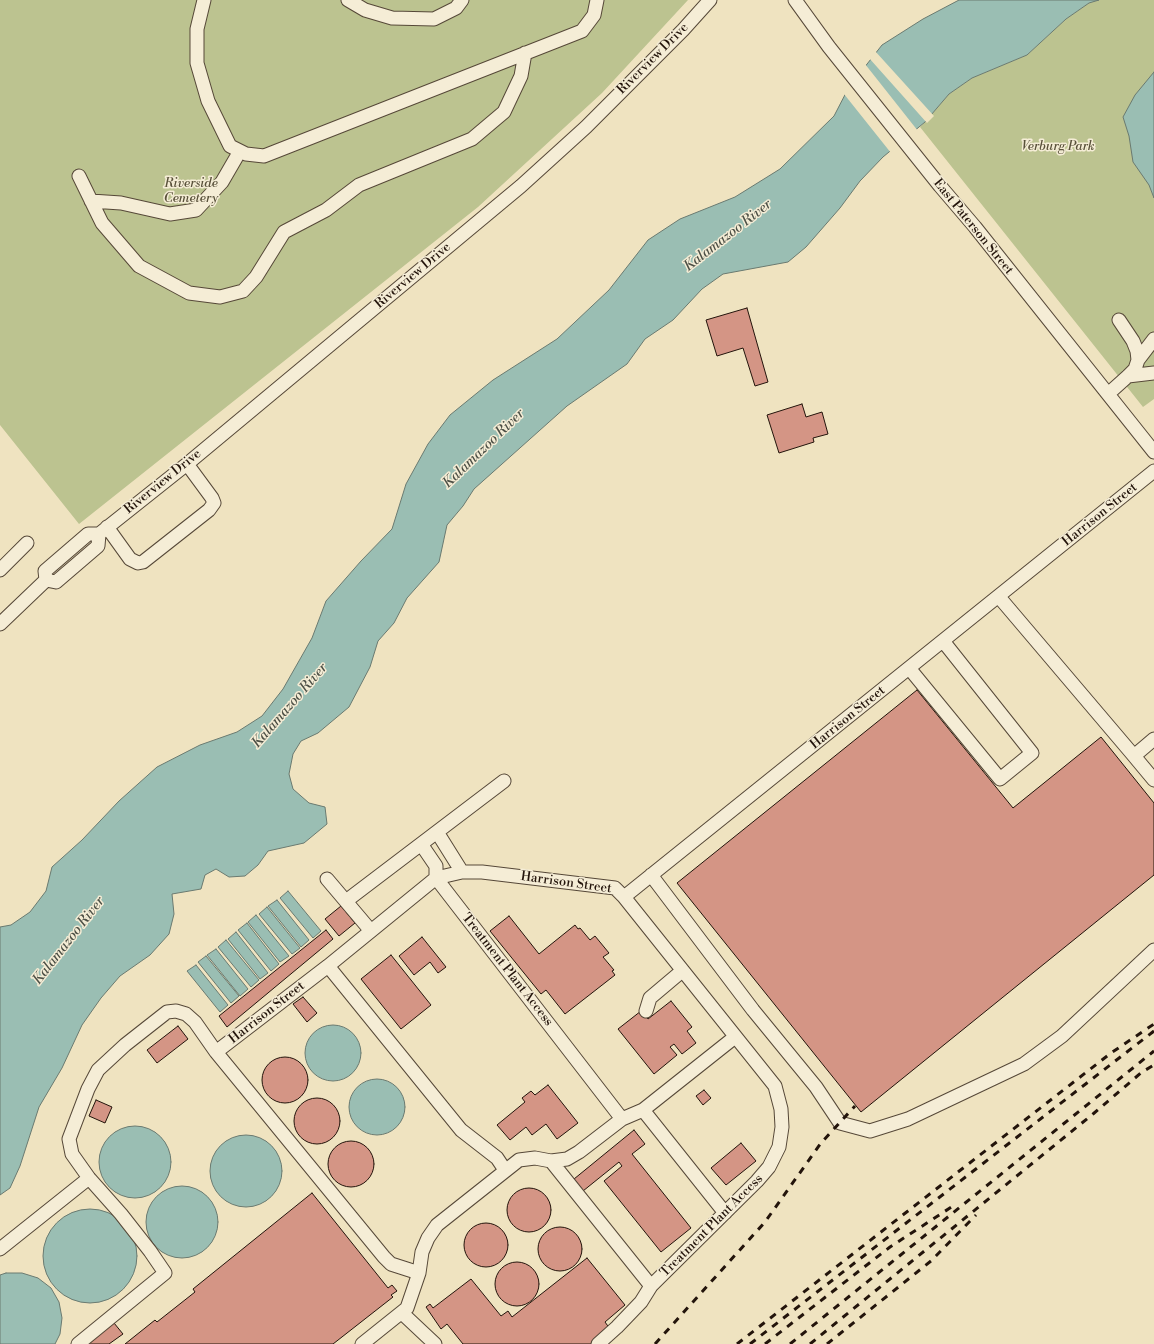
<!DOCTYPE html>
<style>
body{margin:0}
canvas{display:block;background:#efe3c0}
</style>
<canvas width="1154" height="1344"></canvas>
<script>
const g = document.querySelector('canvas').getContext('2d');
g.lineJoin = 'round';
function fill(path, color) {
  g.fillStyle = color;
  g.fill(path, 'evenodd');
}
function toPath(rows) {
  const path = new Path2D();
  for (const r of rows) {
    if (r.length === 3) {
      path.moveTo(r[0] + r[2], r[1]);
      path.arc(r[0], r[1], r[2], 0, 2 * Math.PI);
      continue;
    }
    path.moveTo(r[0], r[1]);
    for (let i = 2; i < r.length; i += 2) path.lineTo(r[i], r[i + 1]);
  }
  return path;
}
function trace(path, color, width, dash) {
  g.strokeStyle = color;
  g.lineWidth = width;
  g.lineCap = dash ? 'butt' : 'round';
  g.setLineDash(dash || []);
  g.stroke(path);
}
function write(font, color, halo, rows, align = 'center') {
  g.font = font + ' "Libre Bodoni",serif';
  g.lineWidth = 3;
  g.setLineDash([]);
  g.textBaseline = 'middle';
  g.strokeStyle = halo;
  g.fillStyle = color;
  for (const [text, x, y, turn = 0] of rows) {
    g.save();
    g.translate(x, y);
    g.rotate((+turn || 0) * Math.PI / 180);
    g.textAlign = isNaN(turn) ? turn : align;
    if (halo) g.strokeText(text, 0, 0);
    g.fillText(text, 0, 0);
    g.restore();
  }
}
fill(toPath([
 [0,0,688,0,602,93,478,207,79,524,0,425],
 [1099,0,1154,0,1154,399,1143,407,920,127,925,122,949,94,972,78,1027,55,1066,19,1089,3]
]), '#bcc390');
const water = toPath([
 [959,0,1099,0,1089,3,1066,19,1027,55,972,78,949,94,925,122,883,157,860,181,840,208,806,247,788,262,723,274,702,289,673,320,645,339,627,364,567,406,474,489,463,506,447,525,439,562,407,598,394,623,378,641,370,667,349,707,318,733,301,741,293,754,289,774,293,789,309,803,325,807,327,824,304,843,268,851,258,865,245,876,229,877,216,869,205,875,201,889,172,894,174,914,169,934,150,955,120,976,101,998,82,1025,62,1068,39,1107,20,1166,10,1188,0,1195,0,927,11,925,30,912,46,891,52,867,82,840,119,801,157,767,200,745,237,732,262,716,283,689,312,638,326,601,361,561,392,529,406,484,428,444,450,415,493,380,557,339,609,290,648,240,680,219,735,197,780,169,834,116,849,87,882,45,923,19,959,0],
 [1154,72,1154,198,1149,185,1133,162,1129,136,1123,117,1135,95,1154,72],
 [288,891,321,931,313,938,280,898,288,891],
 [277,900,309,940,301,947,268,906,277,900],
 [267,907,300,948,292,954,259,914,267,907],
 [256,915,289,956,280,962,248,922,256,915],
 [247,923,279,964,271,971,238,930,247,923],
 [236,932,268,973,260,979,228,939,236,932],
 [226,940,259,980,251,987,218,947,226,940],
 [216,949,248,989,240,996,207,955,216,949],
 [206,956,239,996,231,1003,198,962,206,956],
 [196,965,228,1005,220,1012,187,971,196,965],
 [333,1053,28],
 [377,1107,28],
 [135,1162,36],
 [246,1171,36],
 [182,1222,36],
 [90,1256,47],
 [6,1273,22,1273,38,1278,51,1288,59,1302,62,1318,60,1334,55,1344,0,1344,0,1275,6,1273]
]);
fill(water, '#9abeb3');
trace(water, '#6a7a70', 1);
fill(toPath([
 [875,51,934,116,927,123,869,58],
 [865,64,918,131,891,153,844,94,848,86]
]), '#efe3c0');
const building = toPath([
 [747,308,768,382,755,386,743,348,717,356,706,320,747,308],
 [802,404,806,417,822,412,828,434,813,438,814,442,779,453,767,415,802,404],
 [917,690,1013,808,1101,737,1154,803,1154,875,861,1112,677,883,917,690],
 [341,906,355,923,339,936,325,919,341,906],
 [509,916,539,954,575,925,578,929,580,928,590,940,595,936,609,953,603,957,614,970,612,971,615,975,565,1014,546,990,541,994,490,931,509,916],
 [326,930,333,939,227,1027,219,1016,326,930],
 [422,937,446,967,438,973,430,962,414,975,399,956,422,937],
 [391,955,431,1005,401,1029,361,979,391,955],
 [303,997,317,1013,307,1022,293,1004,303,997],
 [671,1001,692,1027,687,1031,696,1043,682,1054,674,1044,670,1047,677,1055,654,1074,618,1029,641,1011,648,1019,671,1001],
 [178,1026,188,1039,157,1063,147,1050,178,1026],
 [285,1080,23],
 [548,1085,578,1123,557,1139,546,1124,532,1135,526,1127,510,1140,497,1125,525,1102,522,1098,531,1091,535,1095,548,1085],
 [704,1090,711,1098,703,1105,696,1096,704,1090],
 [317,1121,23],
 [96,1100,112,1107,105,1123,89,1116,96,1100],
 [634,1130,645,1144,632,1154,691,1228,661,1252,604,1181,622,1166,619,1162,583,1191,574,1179,634,1130],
 [351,1164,23],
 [741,1143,756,1161,726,1185,711,1168,741,1143],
 [529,1210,22],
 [312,1193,388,1288,392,1285,397,1291,391,1295,393,1297,333,1344,125,1344,155,1320,157,1322,195,1292,193,1289,312,1193],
 [486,1245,22],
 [560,1249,22],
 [587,1258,625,1305,605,1322,610,1329,591,1344,463,1344,447,1324,441,1329,426,1307,430,1304,433,1308,471,1279,501,1316,508,1311,512,1317,587,1258],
 [517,1284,22],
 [114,1323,123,1334,109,1344,88,1344,114,1323]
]);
fill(building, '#d49585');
trace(building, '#23140b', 1);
const minor = toPath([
 [204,0,197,29,197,63,208,101,230,146,246,154,264,156,582,31,594,15,597,0],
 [348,0,365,10,392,18,434,19,456,8,462,0],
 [795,0,829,47,940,186,975,227,1154,452],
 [79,176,102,223,139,266,189,293,220,297,243,291,256,277,284,232,326,210,359,185,472,139,504,112,521,76,525,53],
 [91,201,121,203,170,214,196,210,222,182,240,151],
 [1138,360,1154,339],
 [1128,376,1154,373],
 [1108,394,1128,376,1135,369,1138,360,1137,351,1133,341,1119,320],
 [107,527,130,559,138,563,143,562,209,510,214,503,212,498,187,464],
 [0,570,27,543],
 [46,580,45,571,88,534,99,534,187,464,521,186,586,127,683,30,710,0],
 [46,580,56,582,98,546,99,534],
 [999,597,1134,756,1154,739],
 [0,624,46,580],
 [909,668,1000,779,1032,753,943,641],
 [1134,756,1154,780],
 [437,832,462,872],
 [421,844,436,866,436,878,622,1119],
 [651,875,753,1010,816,1087,840,1123,870,1131,908,1119,1024,1064,1062,1036,1154,950],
 [327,879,371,931],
 [624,897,1154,471],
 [346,901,504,781],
 [328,966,461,1130,497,1158,505,1170],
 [646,1011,650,998,682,971],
 [643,1110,725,1213],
 [551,1161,651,1286],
 [0,1249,89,1178],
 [419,1273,391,1264,384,1257,216,1052,328,966,436,878,462,872,482,872,615,888,624,897,775,1086,781,1109,782,1127,779,1147,769,1167,757,1181,651,1286,641,1302,617,1327,598,1344],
 [402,1313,435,1344],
 [78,1344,165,1273,150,1251,121,1214,89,1178,72,1154,69,1139,88,1089,98,1070,125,1045,167,1012,176,1011,186,1014,195,1022,216,1052],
 [362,1344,407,1308,419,1273,422,1252,428,1238,437,1225,519,1160,535,1158,551,1161,567,1159,579,1152,622,1119,643,1110,735,1037]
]);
trace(minor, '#564838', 15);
trace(minor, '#f5edd6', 13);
trace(toPath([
 [655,1344,765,1222,821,1143,855,1106],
 [737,1344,1111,1053,1154,1024],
 [750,1344,1154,1031],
 [765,1344,890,1247,953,1206],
 [790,1344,1154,1051],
 [810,1344,1093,1114,1142,1072,1154,1065],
 [827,1344,931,1261,976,1215]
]), '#23140b', 3, [7, 7]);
write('13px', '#23140b', '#f5edd6', [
 ["Riverview Drive",653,59,-45],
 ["East Paterson Street",973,227,51],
 ["Riverview Drive",413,276,-40],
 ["Riverview Drive",163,482,-39],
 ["Harrison Street",1100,515,-39],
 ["Harrison Street",848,718,-39],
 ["Harrison Street",566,883,8],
 ["Treatment Plant Access",507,970,52],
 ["Harrison Street",267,1013,-38],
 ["Treatment Plant Access",712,1226,-45]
]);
write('italic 13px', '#59513a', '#f5edd6', [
 ["Verburg Park",1058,147],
 ["Riverside",191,184],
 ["Cemetery",191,199]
]);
write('italic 14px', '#4d5046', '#f5edd6', [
 ["Kalamazoo River",728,236,-38],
 ["Kalamazoo River",484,449,-44],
 ["Kalamazoo River",290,706,-49],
 ["Kalamazoo River",69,941,-52]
]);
</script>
